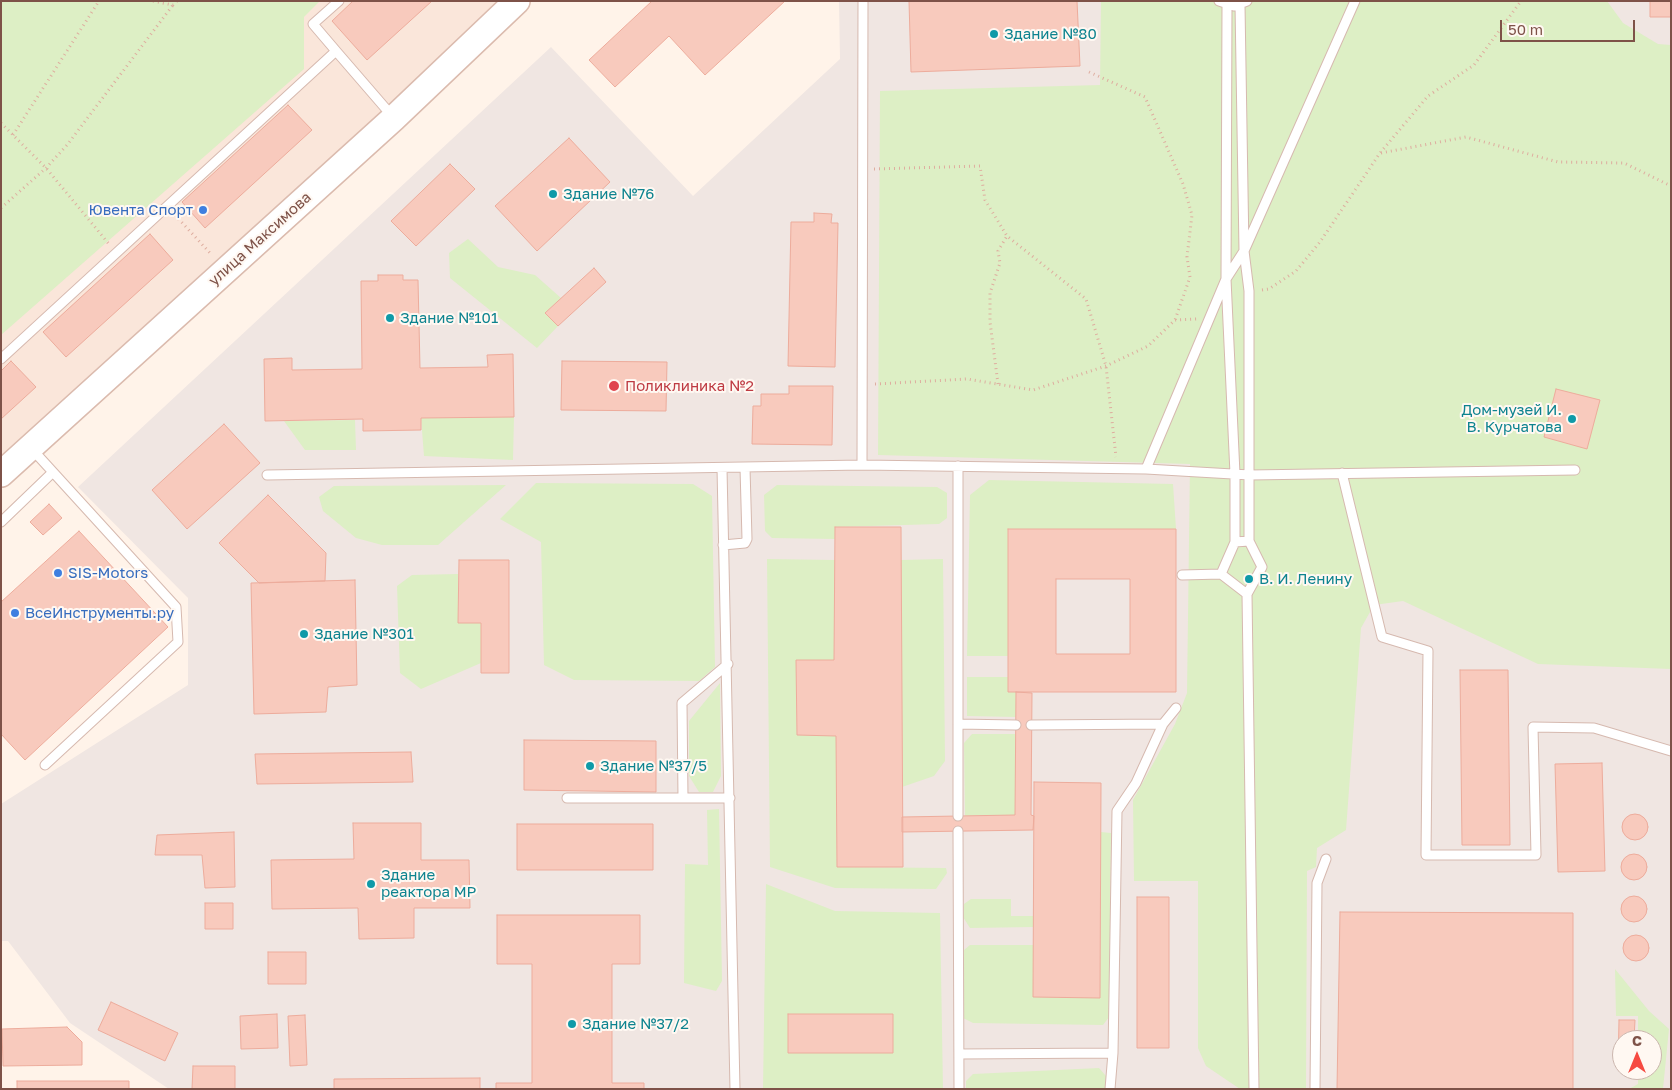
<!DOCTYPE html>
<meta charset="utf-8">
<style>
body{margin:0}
#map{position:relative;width:1672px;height:1090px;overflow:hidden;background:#fff3e9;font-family:"Golos Text",sans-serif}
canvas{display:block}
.frame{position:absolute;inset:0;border:2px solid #7e5248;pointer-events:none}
.north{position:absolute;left:1612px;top:1030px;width:50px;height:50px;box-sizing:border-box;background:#fff8f2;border:1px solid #cbb6ae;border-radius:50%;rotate:0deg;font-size:14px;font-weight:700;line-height:20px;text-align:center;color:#7e5248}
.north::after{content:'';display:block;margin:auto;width:18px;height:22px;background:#f64a41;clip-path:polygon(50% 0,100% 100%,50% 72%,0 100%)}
.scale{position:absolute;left:1500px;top:20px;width:135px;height:22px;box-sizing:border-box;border:2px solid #7e5248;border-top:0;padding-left:6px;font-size:15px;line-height:18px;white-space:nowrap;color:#7e5248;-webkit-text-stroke:4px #fff8f2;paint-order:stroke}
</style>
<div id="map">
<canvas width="1672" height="1090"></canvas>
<div class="frame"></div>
<div class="north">С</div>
<div class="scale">50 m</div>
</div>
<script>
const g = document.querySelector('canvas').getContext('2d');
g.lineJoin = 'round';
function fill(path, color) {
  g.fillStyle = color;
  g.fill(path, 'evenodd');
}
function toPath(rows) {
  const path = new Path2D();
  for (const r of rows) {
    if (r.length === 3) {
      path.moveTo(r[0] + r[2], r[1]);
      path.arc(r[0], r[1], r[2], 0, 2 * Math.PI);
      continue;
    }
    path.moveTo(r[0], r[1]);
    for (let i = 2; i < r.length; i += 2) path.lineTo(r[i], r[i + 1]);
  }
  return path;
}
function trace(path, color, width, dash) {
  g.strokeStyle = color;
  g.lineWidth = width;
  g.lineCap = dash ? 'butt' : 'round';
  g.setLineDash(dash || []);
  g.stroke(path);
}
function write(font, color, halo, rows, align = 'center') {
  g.font = font + ' "Golos Text",sans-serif';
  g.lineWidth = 4;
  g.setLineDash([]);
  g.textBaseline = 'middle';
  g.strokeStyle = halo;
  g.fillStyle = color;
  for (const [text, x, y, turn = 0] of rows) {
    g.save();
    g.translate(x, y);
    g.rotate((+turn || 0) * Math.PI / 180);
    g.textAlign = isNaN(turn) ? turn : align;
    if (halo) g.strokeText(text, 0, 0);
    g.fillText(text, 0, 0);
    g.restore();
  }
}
fill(toPath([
 [1,1,502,1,1,460]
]), '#fae6da');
fill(toPath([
 [839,1,1671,1,1671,1089,169,1089,70,1023,8,941,1,941,1,804,188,685,188,598,78,487,551,47,693,196,840,59],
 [1622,1040,1652,1040,1652,1070,1622,1070]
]), '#f0e6e2');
fill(toPath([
 [1,1,320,1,304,17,304,69,1,335],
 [1101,1,1607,1,1623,23,1658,44,1671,45,1671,669,1538,664,1403,601,1374,605,1361,628,1346,830,1317,848,1316,867,1307,871,1306,1089,1240,1089,1206,1066,1198,1048,1198,881,1134,881,1133,800,1175,724,1187,693,1190,464,878,455,880,91,1100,85],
 [468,239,498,267,535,275,561,298,545,313,558,326,537,348,450,278,449,253],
 [514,417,513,460,424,456,421,418],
 [355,420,356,450,305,450,284,421],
 [989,480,1173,484,1176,529,1008,529,1008,656,967,656,970,495],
 [536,483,693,484,712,496,715,667,699,681,574,680,544,665,541,542,500,519],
 [506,485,438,545,382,545,356,538,323,511,319,497,334,486],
 [777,485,937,487,947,493,947,518,939,524,835,527,835,539,772,538,765,531,764,495],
 [767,559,835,560,834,660,796,660,797,734,836,736,837,867,946,868,947,873,936,889,835,888,770,867],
 [943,559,945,761,934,776,902,787,901,560],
 [458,574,458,623,481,623,481,663,421,689,400,673,397,586,412,575],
 [967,677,1008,677,1008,692,1016,692,1016,717,967,716],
 [720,683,721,776,713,792,699,792,689,776,689,721],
 [972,734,1016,734,1015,815,965,816,964,743],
 [719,809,722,981,716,991,684,983,685,864,708,865,707,810],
 [1101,832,1111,833,1109,1017,1103,1025,973,1023,963,1018,964,950,970,945,1034,945,1034,997,1100,997],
 [766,884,835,911,940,913,943,1089,763,1089],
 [971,899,1011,899,1011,916,1034,916,1034,927,970,928,963,917,964,904],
 [1615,969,1649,1011,1669,1029,1663,1089,1629,1089,1638,1084,1638,1070,1652,1070,1652,1040,1638,1040,1638,1016,1616,1016],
 [1099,1068,1106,1076,1105,1089,966,1089,966,1081,973,1074]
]), '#ddefc5');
const building = toPath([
 [353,1,432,1,367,60,332,21,353,1],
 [652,1,785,1,705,75,669,36,615,87,589,60,652,1],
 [909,1,1077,1,1080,66,911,72,909,1],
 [1650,1,1671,1,1671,17,1650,17,1650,1],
 [288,105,312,130,205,228,182,202,288,105],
 [569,138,610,182,537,251,495,206,569,138],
 [450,164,475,189,416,246,391,221,450,164],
 [814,213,832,214,831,223,838,223,835,367,788,366,791,222,814,222,814,213],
 [150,234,173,260,66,357,43,332,150,234],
 [594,268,606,282,558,326,545,313,594,268],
 [378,275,403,275,403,280,418,280,420,368,488,367,487,355,513,354,514,417,421,418,421,430,363,431,363,419,265,421,264,359,292,358,292,370,362,369,361,281,378,281,378,275],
 [11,361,36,387,1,419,1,371,11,361],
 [562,361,667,362,666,411,561,410,562,361],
 [789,386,833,386,832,445,752,444,753,406,761,406,761,394,789,394,789,386],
 [1556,389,1600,400,1587,449,1544,437,1556,389],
 [224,424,260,463,187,529,152,490,224,424],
 [268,495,326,553,325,581,259,583,219,543,268,495],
 [49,504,62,518,43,535,30,522,49,504],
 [835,527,901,527,903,867,837,867,836,736,797,735,796,660,834,660,835,527],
 [1008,529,1176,529,1176,692,1008,692,1008,529],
 [1056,579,1130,579,1130,654,1056,654,1056,579],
 [79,531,168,627,25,760,1,734,1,602,79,531],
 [459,560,509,560,509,673,481,673,481,623,458,623,459,560],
 [355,580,357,685,328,687,326,712,254,714,251,583,355,580],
 [1460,670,1508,670,1510,845,1462,845,1460,670],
 [1016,692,1032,693,1031,815,1034,816,1033,830,902,832,902,817,1015,815,1016,692],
 [524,740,656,741,656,792,524,790,524,740],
 [411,752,413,782,257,784,255,754,411,752],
 [1602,763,1605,871,1558,872,1555,764,1602,763],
 [1034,782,1101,783,1100,998,1033,997,1034,782],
 [1635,827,13],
 [353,823,421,823,421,860,469,860,470,908,414,908,414,938,359,939,358,908,272,909,271,860,354,859,353,823],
 [517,824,653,824,653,870,517,870,517,824],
 [234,832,235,887,205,888,202,855,155,855,157,835,234,832],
 [1634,867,13],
 [1634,909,13],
 [1137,897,1169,897,1169,1048,1137,1048,1137,897],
 [205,903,233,903,233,929,205,929,205,903],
 [1340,912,1573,913,1573,1089,1337,1089,1340,912],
 [497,915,640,915,640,964,612,964,612,1083,644,1083,644,1089,496,1089,496,1083,532,1083,532,964,497,964,497,915],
 [1636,948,13],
 [268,952,306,952,306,984,268,984,268,952],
 [111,1002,178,1033,165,1061,98,1030,111,1002],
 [277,1014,278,1048,241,1049,240,1016,277,1014],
 [788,1014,893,1014,893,1053,788,1053,788,1014],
 [305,1015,307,1065,290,1066,288,1016,305,1015],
 [1619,1020,1635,1020,1634,1040,1622,1040,1622,1070,1634,1070,1618,1070,1619,1020],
 [67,1027,82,1042,82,1065,3,1066,2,1029,67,1027],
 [193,1066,235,1066,235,1089,192,1089,193,1066],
 [480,1078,480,1089,334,1089,334,1079,480,1078],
 [17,1081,129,1081,129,1089,17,1089,17,1081]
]);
fill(building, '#f8cabd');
trace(building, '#edac9c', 1);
const lane = toPath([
 [1219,1,1234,6,1247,1],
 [1227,5,1226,279,1235,474,1235,542],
 [1240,5,1244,251,1249,291,1249,541,1262,567,1247,594,1221,574,1235,542,1249,541],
 [336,51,393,117],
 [1,359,336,51,313,24,339,1],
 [31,448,176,607,178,642,45,765],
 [862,465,863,1],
 [958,466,958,816],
 [722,468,735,1089],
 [1146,469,1250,475,1575,470],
 [1342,473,1382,637,1428,651,1426,855,1536,855,1533,727,1594,728,1671,751],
 [267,475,862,465,1146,469,1226,279,1244,251,1355,1],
 [1,522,53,472],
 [723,545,745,543,747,539,745,468],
 [1182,575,1221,574],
 [1247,594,1254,1089],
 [958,724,1016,725],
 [1031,725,1163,724],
 [567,798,730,798],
 [683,798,682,703,728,664],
 [958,831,959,1089],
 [959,1054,1113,1053],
 [1110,1089,1113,1053,1117,811,1136,783,1163,724,1176,708],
 [1315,1089,1317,883,1326,859]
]);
const secondary = toPath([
 [1,474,394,118,517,1]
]);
trace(lane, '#d6b9af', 11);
trace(secondary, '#dbbbae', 28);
trace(toPath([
 [153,1,173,5,177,1],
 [1089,72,1145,97,1183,184,1192,215,1187,257,1190,277,1175,320],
 [1,123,46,168,109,244],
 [13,135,99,1],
 [1381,153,1466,137,1558,162,1624,163,1671,186],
 [874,169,980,166,985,200,1007,236,1086,299,1106,366,1116,457],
 [1,208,46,168,67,145,173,5],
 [175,215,210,253],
 [1262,290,1269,289,1296,271,1320,242,1380,153,1428,96,1474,65,1521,1],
 [875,384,967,379,1033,390,1106,366,1148,346,1175,320,1197,319],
 [998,384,990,322,990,293,1000,263,998,251,1007,236]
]), '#dead9f', 3, [1, 4]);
trace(lane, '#fff', 9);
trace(secondary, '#fff', 25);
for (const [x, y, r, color] of [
 [994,34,5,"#0f9aa8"],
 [553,194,5,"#0f9aa8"],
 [203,210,5,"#3f7fe0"],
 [390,318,5,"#0f9aa8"],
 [614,386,6,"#e0444e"],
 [1572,419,5,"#0f9aa8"],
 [58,573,5,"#3f7fe0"],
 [1249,579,5,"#0f9aa8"],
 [15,613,5,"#3f7fe0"],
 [304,634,5,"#0f9aa8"],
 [590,766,5,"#0f9aa8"],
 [371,884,5,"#0f9aa8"],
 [572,1024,5,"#0f9aa8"]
]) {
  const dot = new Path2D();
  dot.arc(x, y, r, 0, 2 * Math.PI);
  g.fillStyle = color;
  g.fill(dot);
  trace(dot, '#fff8f2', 2);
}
write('15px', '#0d838f', '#fff8f2', [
 ["Здание №80",1004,34],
 ["Здание №76",563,194],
 ["Здание №101",400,318],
 ["Дом-музей И.",1562,410,"right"],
 ["В. Курчатова",1562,427,"right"],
 ["В. И. Ленину",1259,579],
 ["Здание №301",314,634],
 ["Здание №37/5",600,766],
 ["Здание",381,875],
 ["реактора МР",381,892],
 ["Здание №37/2",582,1024]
], 'left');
write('15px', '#366cbe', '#fff8f2', [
 ["Ювента Спорт",193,210,"right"],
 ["SIS-Motors",68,573],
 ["ВсеИнструменты.ру",25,613]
], 'left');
write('15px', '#7e5248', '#fff8f2', [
 ["улица Максимова",260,239,-42]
]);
write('15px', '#be3a42', '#fff8f2', [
 ["Поликлиника №2",625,386]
], 'left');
</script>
